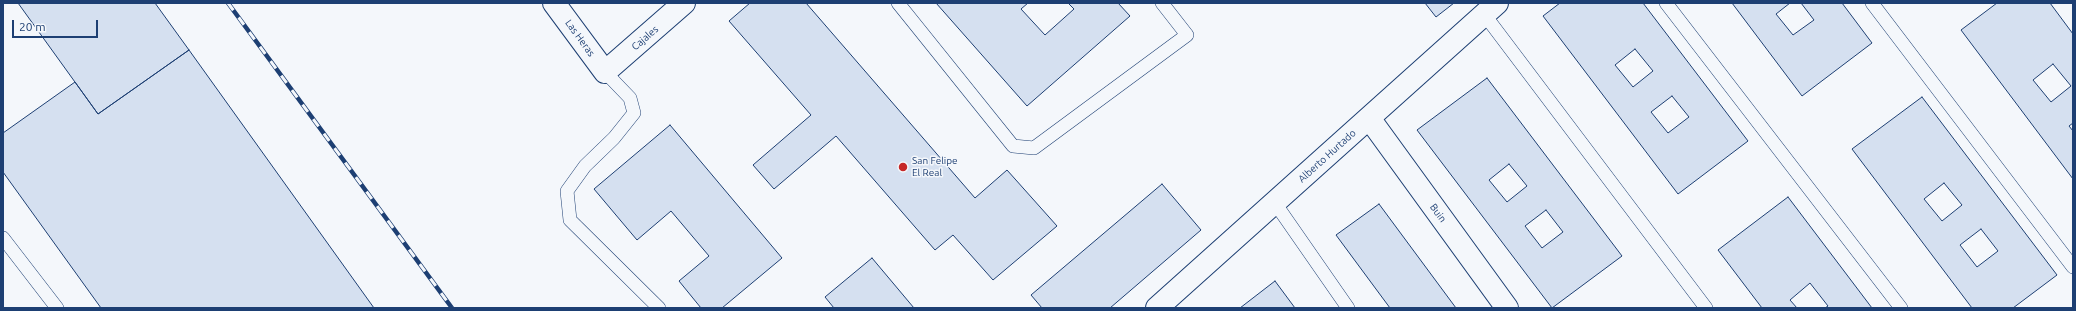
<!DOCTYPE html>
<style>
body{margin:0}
#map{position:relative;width:2076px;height:311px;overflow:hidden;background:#f4f7fb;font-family:Ubuntu,sans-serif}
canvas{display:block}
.frame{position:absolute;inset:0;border:4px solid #1d3f73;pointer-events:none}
.scale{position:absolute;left:12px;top:20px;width:86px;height:18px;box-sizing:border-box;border:2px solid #1d3f73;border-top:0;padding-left:5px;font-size:12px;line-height:14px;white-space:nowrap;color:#1d3f73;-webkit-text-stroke:3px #f4f7fb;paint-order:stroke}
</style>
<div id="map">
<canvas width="2076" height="311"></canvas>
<div class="frame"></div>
<div class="scale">20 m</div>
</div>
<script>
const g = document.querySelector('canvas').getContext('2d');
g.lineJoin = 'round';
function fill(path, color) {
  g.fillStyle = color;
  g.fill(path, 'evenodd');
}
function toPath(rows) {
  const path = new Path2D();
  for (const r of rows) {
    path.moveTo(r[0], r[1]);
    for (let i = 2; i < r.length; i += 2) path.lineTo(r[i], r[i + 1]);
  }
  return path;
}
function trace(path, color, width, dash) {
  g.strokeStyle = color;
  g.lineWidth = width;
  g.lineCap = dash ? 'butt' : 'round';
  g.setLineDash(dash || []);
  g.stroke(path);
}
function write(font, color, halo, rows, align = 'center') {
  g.font = font + ' Ubuntu,sans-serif';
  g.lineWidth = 3;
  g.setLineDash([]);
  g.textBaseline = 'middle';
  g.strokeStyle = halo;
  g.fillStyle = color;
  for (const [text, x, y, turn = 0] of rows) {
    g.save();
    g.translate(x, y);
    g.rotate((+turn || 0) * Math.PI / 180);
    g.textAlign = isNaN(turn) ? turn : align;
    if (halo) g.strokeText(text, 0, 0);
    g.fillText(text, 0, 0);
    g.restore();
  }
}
const building = toPath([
 [18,3,155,3,189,50,98,114,18,3],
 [750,3,806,3,975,198,1007,170,1057,226,993,280,953,235,935,250,836,136,774,189,753,165,811,115,729,21,750,3],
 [936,3,1028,3,1021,9,1045,35,1074,9,1068,3,1118,3,1130,16,1027,106,936,3],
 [1425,3,1454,3,1436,17,1425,3],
 [1560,3,1643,3,1748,141,1678,194,1543,16,1560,3],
 [1635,49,1653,71,1633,87,1615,65,1635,49],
 [1672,96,1689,117,1668,133,1651,112,1672,96],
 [1732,3,1790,3,1776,14,1793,35,1814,20,1801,3,1842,3,1872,43,1802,96,1732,3],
 [1997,3,2050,3,2073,34,2073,123,2069,126,2073,131,2073,179,1961,30,1997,3],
 [2053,64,2071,86,2051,102,2033,80,2053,64],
 [189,50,374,308,101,308,3,172,3,133,75,82,98,114,189,50],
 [1487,78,1622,256,1552,308,1417,130,1487,78],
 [1509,164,1527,186,1507,202,1489,180,1509,164],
 [1546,210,1563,232,1542,248,1525,226,1546,210],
 [1922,97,2057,275,2013,308,1972,308,1852,149,1922,97],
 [1944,183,1962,205,1942,221,1924,199,1944,183],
 [1981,229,1998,251,1977,267,1960,245,1981,229],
 [670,125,782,258,722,308,701,308,679,281,709,256,671,211,637,240,594,189,670,125],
 [1162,184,1201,230,1110,308,1042,308,1031,295,1162,184],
 [1788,197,1872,308,1825,308,1828,306,1810,283,1790,300,1797,308,1762,308,1718,250,1788,197],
 [1379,204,1456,308,1390,308,1336,235,1379,204],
 [872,258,914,308,834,308,825,297,872,258],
 [1275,281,1295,308,1240,308,1275,281]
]);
fill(building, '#d5e0f0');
trace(building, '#1d3f73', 1);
const lane = toPath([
 [898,3,1013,146,1034,148,1187,35,1162,3],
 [1666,3,1901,308],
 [1872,3,2073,267],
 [1484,14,1706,308],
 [605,72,630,98,634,113,614,138,585,166,567,191,570,220,659,308],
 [1275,203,1348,308],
 [3,238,57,308]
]);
const street = toPath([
 [554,3,605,72,684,3],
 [1369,118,1507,308],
 [1157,308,1497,3]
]);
trace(lane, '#1d3f73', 14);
trace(street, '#1d3f73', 24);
trace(lane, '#f4f7fb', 13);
trace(street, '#f4f7fb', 22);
const rail = toPath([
 [228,3,452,308]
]);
trace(rail, '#1d3f73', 4.5);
trace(rail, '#f4f7fb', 3, [9]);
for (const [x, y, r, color] of [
 [903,167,5,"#c62828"]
]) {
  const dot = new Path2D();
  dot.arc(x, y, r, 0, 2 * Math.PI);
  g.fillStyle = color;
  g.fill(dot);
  trace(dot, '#f4f7fb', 1.5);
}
write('10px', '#1d3f73', '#f4f7fb', [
 ["Las Heras",580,38,54],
 ["Cajales",645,38,-41],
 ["Alberto Hurtado",1327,156,-42],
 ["Buin",1438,213,54]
]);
write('10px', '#1d3f73', '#f4f7fb', [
 ["San Felipe",912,161],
 ["El Real",912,173]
], 'left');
</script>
